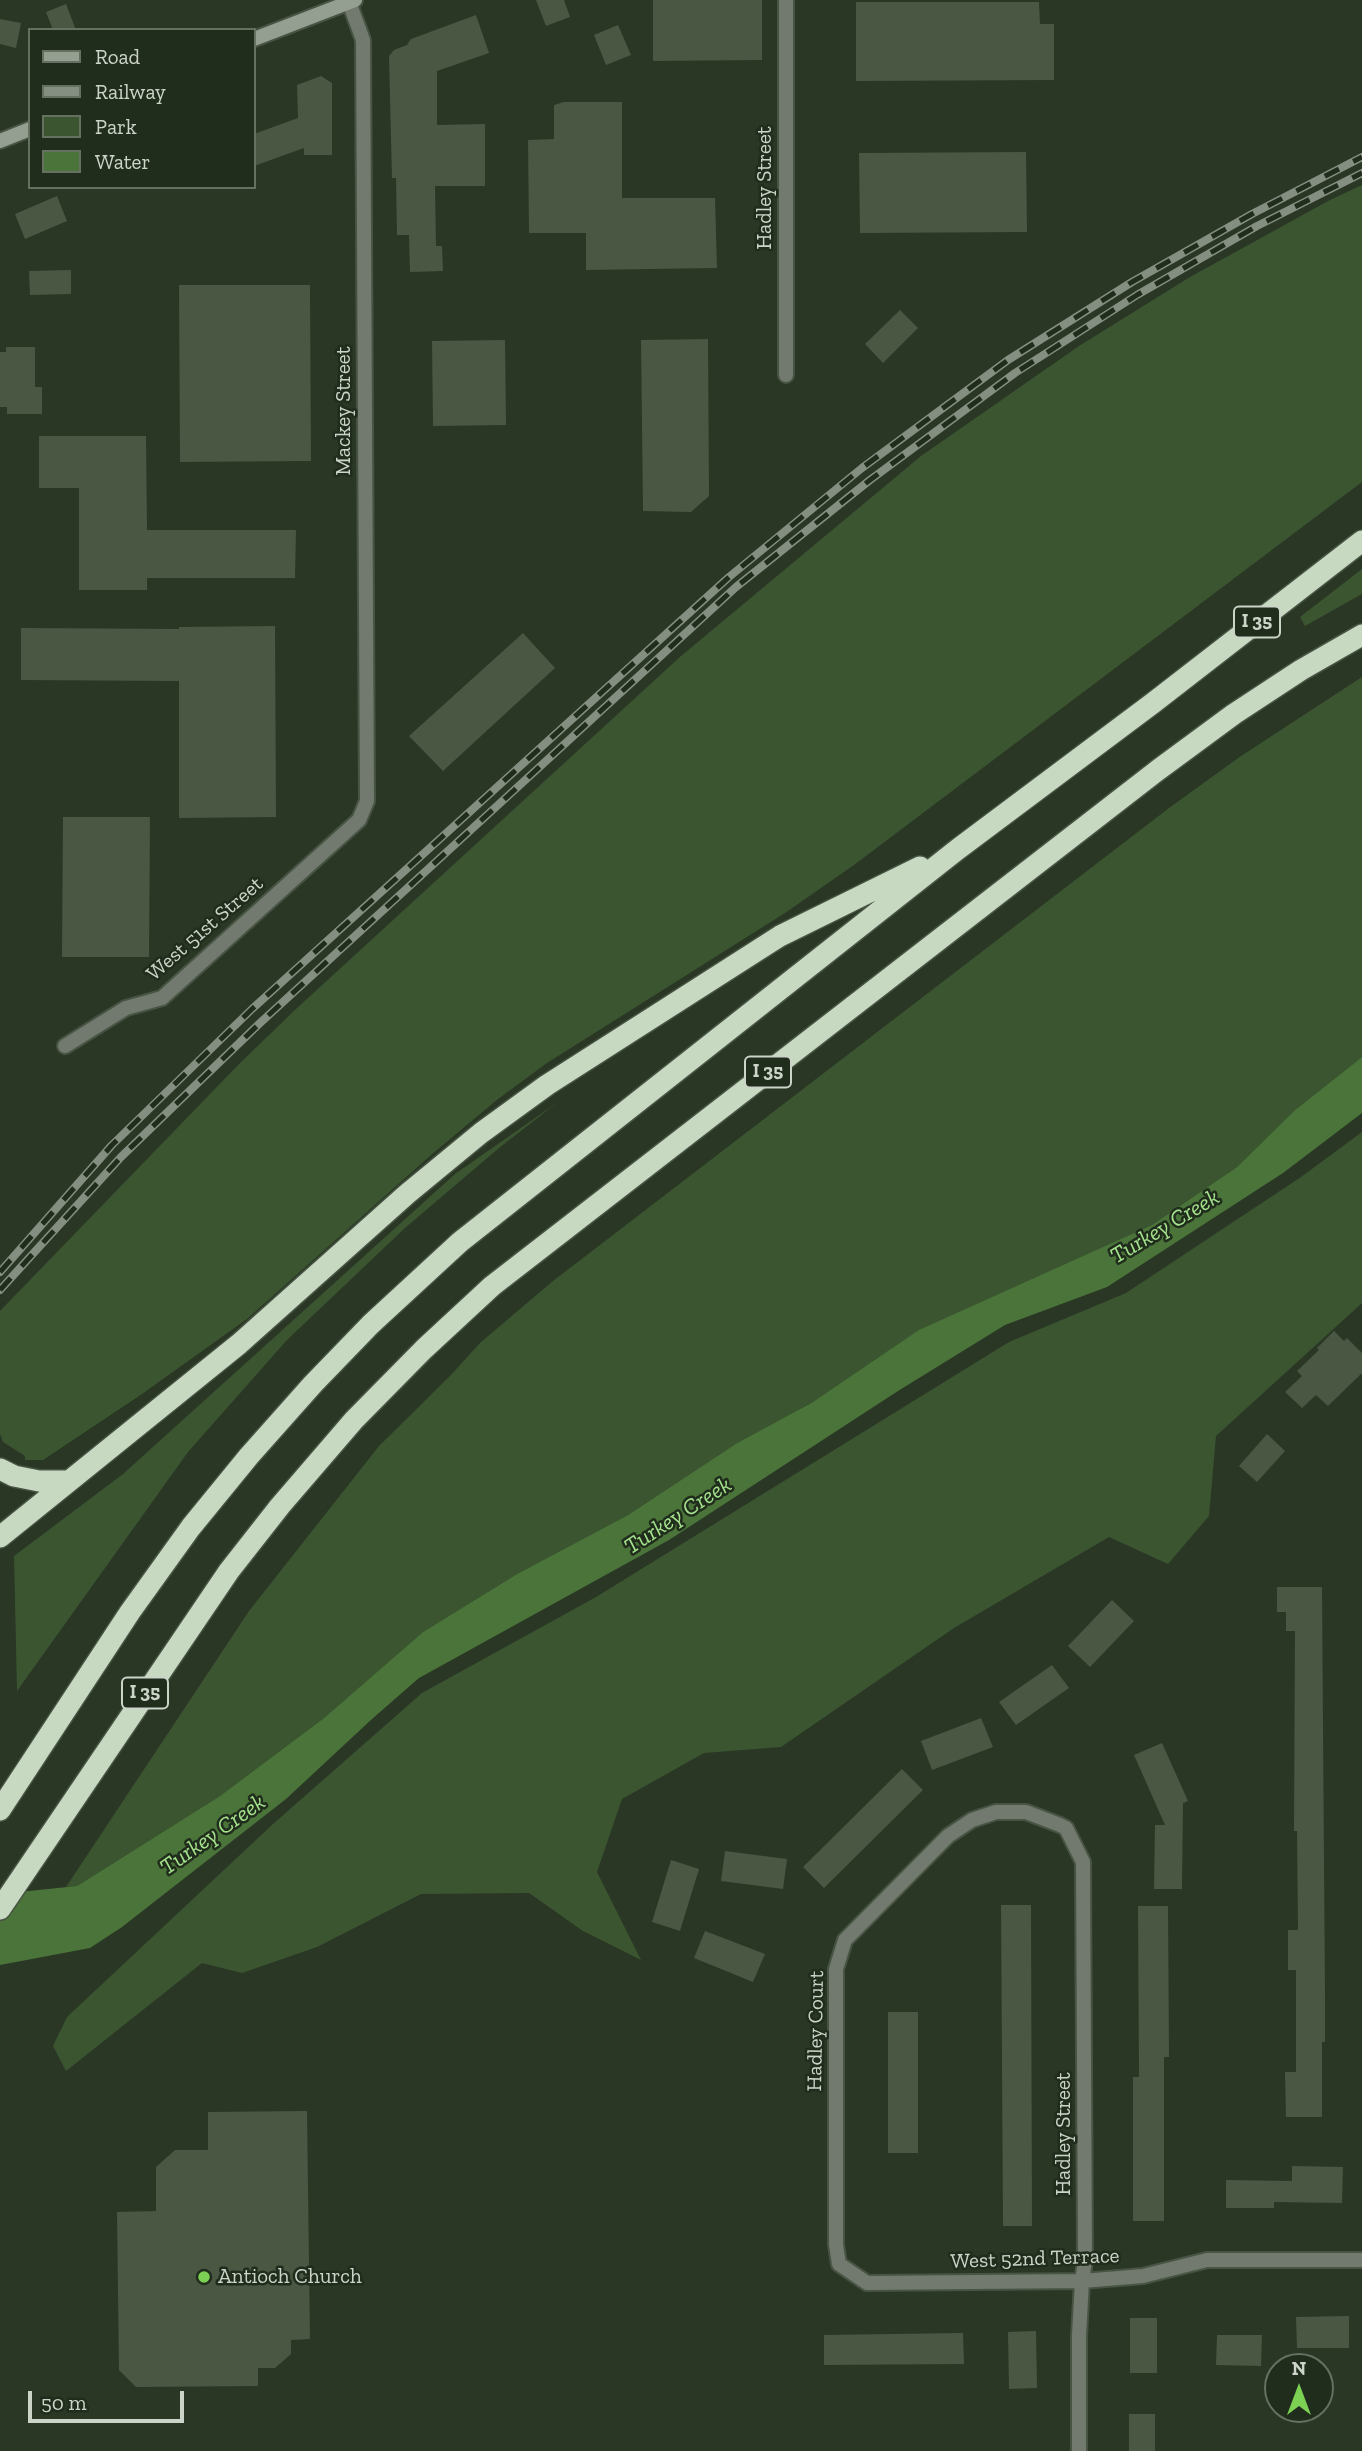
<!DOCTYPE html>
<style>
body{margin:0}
#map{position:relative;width:1362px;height:2451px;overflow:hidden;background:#2a3725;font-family:"Zilla Slab",serif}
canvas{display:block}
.legend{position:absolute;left:28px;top:28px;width:228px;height:161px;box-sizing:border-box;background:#212d1c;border:2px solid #657061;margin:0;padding:9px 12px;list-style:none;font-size:21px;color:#ccd4c9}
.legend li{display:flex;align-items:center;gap:14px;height:35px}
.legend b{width:35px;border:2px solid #657061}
.north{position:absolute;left:1264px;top:2353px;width:70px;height:70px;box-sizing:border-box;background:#212d1c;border:2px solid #657061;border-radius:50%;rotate:0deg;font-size:19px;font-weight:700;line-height:28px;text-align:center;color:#ccd4c9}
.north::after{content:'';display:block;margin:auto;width:24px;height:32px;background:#7cd155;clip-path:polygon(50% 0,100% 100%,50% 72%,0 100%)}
.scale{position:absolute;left:28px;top:2391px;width:156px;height:32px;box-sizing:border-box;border:4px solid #ccd4c9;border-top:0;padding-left:9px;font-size:21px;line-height:24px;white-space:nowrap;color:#ccd4c9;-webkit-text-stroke:5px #212d1c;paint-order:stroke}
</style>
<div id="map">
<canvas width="1362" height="2451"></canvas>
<ul class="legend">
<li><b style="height:9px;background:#959f91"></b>Road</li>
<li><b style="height:9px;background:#858f81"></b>Railway</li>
<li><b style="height:19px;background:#3b5531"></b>Park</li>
<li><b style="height:19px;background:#4a7439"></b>Water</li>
</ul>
<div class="north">N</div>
<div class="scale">50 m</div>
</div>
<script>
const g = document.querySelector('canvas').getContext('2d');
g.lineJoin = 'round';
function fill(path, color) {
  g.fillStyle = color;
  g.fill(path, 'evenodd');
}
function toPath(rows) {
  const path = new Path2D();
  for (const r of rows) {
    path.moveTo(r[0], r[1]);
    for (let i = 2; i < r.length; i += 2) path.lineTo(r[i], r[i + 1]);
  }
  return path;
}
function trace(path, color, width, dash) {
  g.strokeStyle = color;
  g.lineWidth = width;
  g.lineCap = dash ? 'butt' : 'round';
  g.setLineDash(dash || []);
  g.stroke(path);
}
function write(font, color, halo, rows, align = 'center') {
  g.font = font + ' "Zilla Slab",serif';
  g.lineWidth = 5;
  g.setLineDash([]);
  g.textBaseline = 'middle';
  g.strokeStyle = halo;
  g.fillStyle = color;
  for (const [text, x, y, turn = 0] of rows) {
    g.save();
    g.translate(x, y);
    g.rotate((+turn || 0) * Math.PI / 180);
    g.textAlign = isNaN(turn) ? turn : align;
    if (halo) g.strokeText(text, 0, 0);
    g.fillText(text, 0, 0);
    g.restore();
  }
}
fill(toPath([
 [1362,185,1362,482,854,865,785,913,547,1063,498,1099,431,1155,247,1319,142,1394,43,1460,25,1460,25,1456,3,1442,0,1434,0,1311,240,1063,296,1009,681,656,921,456,1079,346,1190,277,1330,200],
 [1362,569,1362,594,1305,626,1300,617],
 [1362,677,1362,1057,1295,1110,1237,1167,1152,1225,1085,1257,813,1402,737,1443,628,1515,517,1574,423,1632,324,1718,220,1796,77,1886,66,1887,249,1611,379,1446,449,1377,481,1342,553,1281,1169,808,1241,756],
 [558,1102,499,1148,405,1228,287,1340,188,1452,17,1691,14,1556,123,1474,455,1174],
 [1362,1132,1362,1303,1216,1436,1209,1516,1168,1564,1109,1537,954,1628,781,1747,704,1753,622,1799,597,1872,641,1960,583,1931,529,1893,421,1894,317,1947,242,1973,202,1963,66,2071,53,2046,67,2017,273,1824,422,1693,596,1597,1009,1342,1126,1293,1301,1177]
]), '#3b5531');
fill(toPath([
 [1362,1057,1362,1113,1283,1173,1107,1287,1005,1325,898,1391,669,1540,419,1678,372,1719,286,1799,122,1927,90,1948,0,1965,0,1894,77,1886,220,1796,324,1718,423,1632,517,1574,628,1515,737,1443,813,1402,919,1330,1152,1225,1237,1167,1295,1110]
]), '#4a7439');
fill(toPath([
 [536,0,564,0,570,17,546,26],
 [653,0,762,0,762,60,653,61],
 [856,2,1039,2,1040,24,1054,24,1054,80,856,81],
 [66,4,76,30,53,30,46,12],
 [476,15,489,53,437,71,437,125,485,124,485,186,435,186,436,246,442,246,443,271,410,272,409,235,397,235,396,178,392,178,389,56,394,50,407,45,411,39],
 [0,19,21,23,16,48,0,44],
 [618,25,631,55,606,65,594,35],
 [321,76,332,83,332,155,304,155,304,148,254,166,254,134,298,118,297,85],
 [564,102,622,102,622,198,715,198,717,268,586,270,586,233,529,233,528,140,554,139,554,105],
 [1026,152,1027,232,860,233,859,153],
 [57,196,67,221,25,239,15,214],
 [71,270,71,294,30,295,29,271],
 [179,285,310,285,311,461,180,462],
 [900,310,918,328,883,363,865,344],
 [708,339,709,496,691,512,643,511,641,340],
 [505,340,506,425,433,426,432,341],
 [6,347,35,347,35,387,42,387,42,414,7,414,7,407,0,407,0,352,6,352],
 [39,436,146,436,147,530,296,530,295,578,147,578,147,590,79,590,79,488,39,488],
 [275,626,276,817,179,818,179,681,21,680,21,628,179,629,179,627],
 [523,633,555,668,443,771,409,736],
 [63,817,150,817,149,957,62,957],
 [1334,1331,1344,1341,1347,1338,1362,1353,1362,1373,1328,1406,1316,1395,1302,1408,1285,1392,1302,1376,1297,1371,1319,1350,1317,1348],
 [1267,1434,1285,1451,1257,1482,1239,1466],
 [1277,1587,1322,1587,1325,1997,1325,2042,1322,2042,1322,2117,1286,2117,1285,2072,1296,2072,1296,1970,1288,1970,1288,1930,1298,1930,1297,1831,1294,1831,1295,1631,1286,1631,1286,1612,1277,1612],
 [1112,1600,1134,1621,1090,1667,1068,1646],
 [1052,1665,1069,1688,1016,1725,999,1702],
 [981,1718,993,1747,932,1770,921,1741],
 [1162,1743,1188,1801,1183,1803,1182,1889,1154,1889,1155,1825,1165,1825,1134,1755],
 [902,1769,923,1790,824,1888,803,1867],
 [725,1851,787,1859,783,1889,721,1881],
 [671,1860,699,1869,680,1931,652,1922],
 [1001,1905,1031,1905,1032,2226,1003,2226],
 [1138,1906,1168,1906,1169,2057,1164,2057,1164,2221,1133,2221,1133,2077,1139,2077],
 [705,1931,765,1954,753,1982,694,1958],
 [888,2012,918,2012,918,2153,888,2153],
 [307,2111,310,2339,291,2340,291,2354,275,2368,258,2368,258,2386,136,2387,119,2370,117,2212,156,2211,156,2167,175,2150,208,2150,208,2112],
 [1292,2166,1343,2167,1342,2203,1274,2202,1274,2208,1226,2208,1226,2180,1292,2181],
 [1349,2316,1349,2348,1297,2348,1296,2317],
 [1130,2318,1157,2318,1157,2373,1130,2373],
 [1036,2331,1037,2388,1009,2389,1008,2332],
 [963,2333,964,2364,824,2365,824,2335],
 [1217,2335,1262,2335,1261,2366,1216,2365],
 [1129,2414,1155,2414,1155,2451,1129,2451]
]), '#495743');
const minor = toPath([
 [786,0,786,375],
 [65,1046,126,1008,162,998,359,820,367,801,363,40,349,2],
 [1079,2451,1079,2336,1082,2281,1085,2261,1083,1862,1066,1828,1060,1825,1026,1812,996,1812,972,1820,948,1836,845,1940,836,1969,836,2245,839,2264,867,2283,1082,2281,1143,2276,1207,2260,1362,2260]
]);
const secondary = toPath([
 [254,39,355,0],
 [0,141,30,129]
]);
const motorway = toPath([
 [0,1469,14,1476,39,1481,69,1481],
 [0,1537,239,1344,407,1194,481,1133,547,1085,780,936,920,867],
 [0,1810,130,1612,191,1527,249,1456,313,1384,371,1324,460,1242,958,849,1153,703,1362,541],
 [0,1909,229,1571,280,1506,354,1420,424,1349,492,1286,1158,770,1234,714,1301,670,1362,635]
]);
trace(minor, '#475343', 18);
trace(secondary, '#475343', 18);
trace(motorway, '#475343', 24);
trace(minor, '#72796f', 14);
trace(secondary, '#959f91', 14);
trace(motorway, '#c8d9c2', 21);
const rail = toPath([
 [0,1272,112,1145,252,1009,729,577,862,468,1008,360,1132,282,1252,214,1362,157],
 [0,1290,121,1157,260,1023,736,587,870,480,1015,373,1137,295,1257,226,1362,173]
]);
trace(rail, '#858f81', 8);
trace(rail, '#212d1c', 5, [16]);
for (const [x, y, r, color] of [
 [204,2277,7,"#7cd155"]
]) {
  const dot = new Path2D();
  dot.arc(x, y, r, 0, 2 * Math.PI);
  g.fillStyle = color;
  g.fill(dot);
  trace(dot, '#212d1c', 2.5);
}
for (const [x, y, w] of [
 [1257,622,46],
 [768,1072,46],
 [145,1693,46]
]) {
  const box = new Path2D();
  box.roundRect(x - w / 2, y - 15.5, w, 31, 5);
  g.fillStyle = '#212d1c';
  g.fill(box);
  trace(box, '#ccd4c9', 2);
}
write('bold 19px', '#ccd4c9', null, [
 ["I 35",1257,622],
 ["I 35",768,1072],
 ["I 35",145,1693]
]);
write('21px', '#ccd4c9', '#212d1c', [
 ["Hadley Street",765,188,-90],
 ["Mackey Street",344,411,-90],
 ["West 51st Street",205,929,-41],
 ["Hadley Court",816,2031,-89],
 ["Hadley Street",1064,2134,-90],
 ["West 52nd Terrace",1035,2259,-2]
]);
write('21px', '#ccd4c9', '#212d1c', [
 ["Antioch Church",218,2277]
], 'left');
write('italic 23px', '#a5e28d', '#212d1c', [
 ["Turkey Creek",1165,1227,-31],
 ["Turkey Creek",678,1516,-33],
 ["Turkey Creek",213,1835,-35]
]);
</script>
